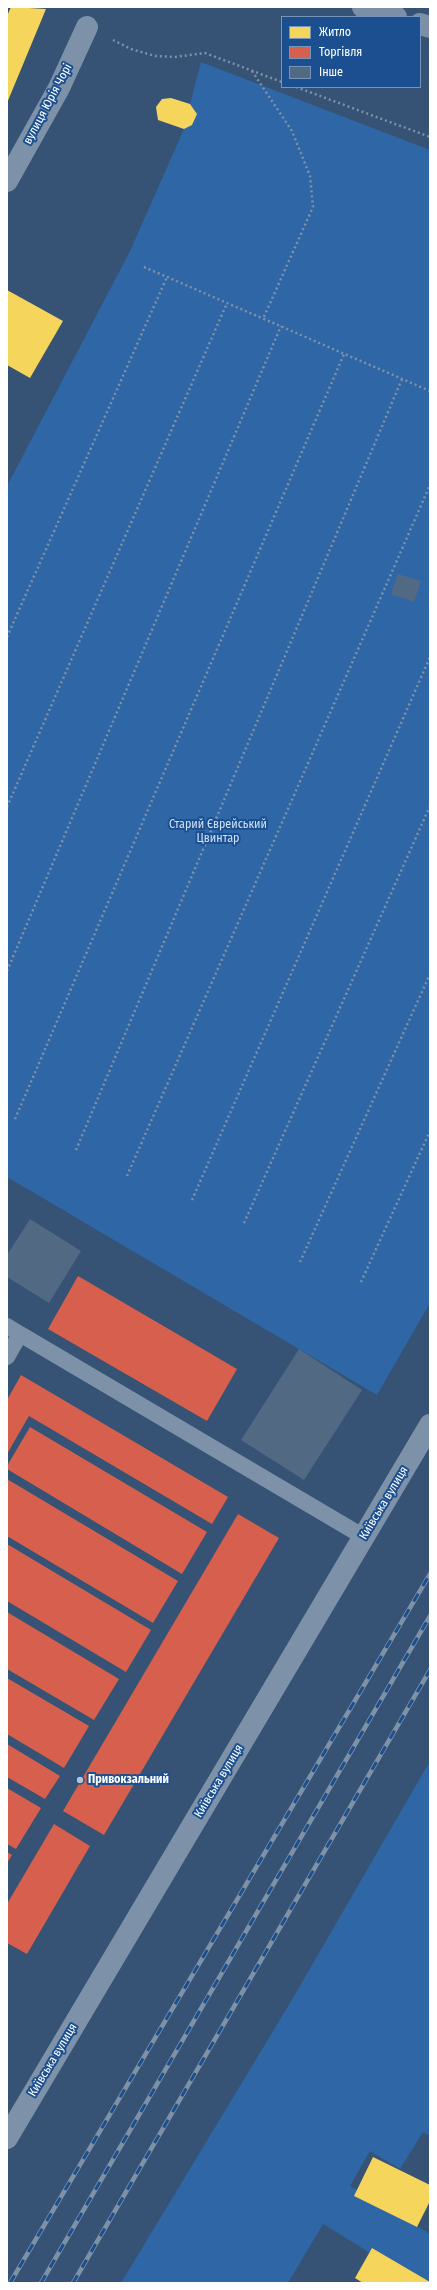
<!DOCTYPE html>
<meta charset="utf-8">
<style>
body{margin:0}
#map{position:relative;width:437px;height:2290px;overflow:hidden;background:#365274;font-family:"Fira Sans Condensed",sans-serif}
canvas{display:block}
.frame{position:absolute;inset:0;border:8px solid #fff;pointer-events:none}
.legend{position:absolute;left:281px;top:16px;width:140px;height:72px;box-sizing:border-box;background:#1b4f8f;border:1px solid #7695bc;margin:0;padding:5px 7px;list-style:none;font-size:12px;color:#fff}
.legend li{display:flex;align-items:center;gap:8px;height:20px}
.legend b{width:20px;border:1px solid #7695bc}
</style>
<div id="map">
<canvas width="437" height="2290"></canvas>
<div class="frame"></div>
<ul class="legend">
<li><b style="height:11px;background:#f6d55c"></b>Житло</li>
<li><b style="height:11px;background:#d6604d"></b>Торгівля</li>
<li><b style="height:11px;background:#526984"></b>Інше</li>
</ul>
</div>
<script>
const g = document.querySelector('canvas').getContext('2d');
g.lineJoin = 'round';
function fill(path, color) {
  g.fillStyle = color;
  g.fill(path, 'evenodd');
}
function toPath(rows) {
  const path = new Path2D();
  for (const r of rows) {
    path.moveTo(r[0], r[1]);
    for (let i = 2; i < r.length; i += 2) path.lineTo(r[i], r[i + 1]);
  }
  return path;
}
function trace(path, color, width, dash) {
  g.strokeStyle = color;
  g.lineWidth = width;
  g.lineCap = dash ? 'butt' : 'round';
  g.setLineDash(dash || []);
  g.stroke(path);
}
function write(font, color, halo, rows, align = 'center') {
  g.font = font + ' "Fira Sans Condensed",sans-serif';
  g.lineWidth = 4;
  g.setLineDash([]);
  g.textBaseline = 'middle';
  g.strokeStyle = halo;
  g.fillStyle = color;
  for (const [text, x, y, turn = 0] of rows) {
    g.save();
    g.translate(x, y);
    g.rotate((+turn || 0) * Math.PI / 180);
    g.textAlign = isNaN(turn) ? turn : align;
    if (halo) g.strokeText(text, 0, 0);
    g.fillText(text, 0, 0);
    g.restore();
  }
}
fill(toPath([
 [201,62,430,150,430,1303,377,1395,7,1177,7,486,130,251,184,129,158,120,156,107,162,99,171,98,190,104],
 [430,1761,430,2136,423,2132,400,2169,370,2151,350,2186,430,2234,430,2282,372,2248,370,2253,323,2224,288,2283,121,2283,290,2003]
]), '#2f66a5');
fill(toPath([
 [11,7,46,9,7,103,7,16],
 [171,98,190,104,197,114,192,125,184,129,158,120,156,107,162,99],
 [7,290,63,321,30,378,7,365],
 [373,2157,430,2185,430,2201,417,2227,354,2196],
 [372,2248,430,2282,430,2283,363,2283,355,2278]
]), '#f6d55c');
fill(toPath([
 [78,1276,237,1369,207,1421,48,1329],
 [21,1375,228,1497,212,1524,29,1416,7,1454,7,1400],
 [30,1427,207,1532,182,1574,7,1469,7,1466],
 [7,1479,178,1581,153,1623,7,1536],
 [238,1514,279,1538,104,1835,63,1811],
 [7,1544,151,1630,126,1672,7,1601],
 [7,1612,119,1679,94,1720,7,1669],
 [7,1678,89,1726,64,1768,7,1734],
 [7,1744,60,1776,45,1799,7,1777],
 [7,1788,41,1808,16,1849,7,1844],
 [54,1824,90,1846,27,1954,7,1943,7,1904],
 [7,1852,12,1855,7,1863]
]), '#d6604d');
fill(toPath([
 [398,574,421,581,414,602,391,594],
 [30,1219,81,1251,49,1303,7,1277,7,1255],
 [299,1349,362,1390,304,1480,241,1440]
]), '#526984');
trace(toPath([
 [113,40,131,49,155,56,175,57,205,53,282,82],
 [252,71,292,131,310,176,313,207,263,319],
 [296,87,430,137],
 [144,267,430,391],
 [7,637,167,277],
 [7,807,227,303],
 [7,971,281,326],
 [15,1119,344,354],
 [76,1150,402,379],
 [127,1176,430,485],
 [192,1200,430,657],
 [244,1223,430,806],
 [300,1262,430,974],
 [361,1282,430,1131]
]), '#7d92a8', 2.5, [2, 3]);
trace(toPath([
 [7,1326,20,1334],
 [7,1357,20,1334,364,1537]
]), '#7d92a8', 16);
trace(toPath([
 [7,181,59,88,87,27]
]), '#7d92a8', 22);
trace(toPath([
 [7,2138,430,1425]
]), '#7d92a8', 22);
trace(toPath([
 [363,7,396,17],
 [420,24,430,27]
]), '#7d8ea7', 22);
const rail = toPath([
 [10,2283,430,1574],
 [41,2283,430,1616],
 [73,2283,430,1670]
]);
trace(rail, '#7e92a7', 4.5);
trace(rail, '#1b4f8f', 3, [9]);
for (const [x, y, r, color] of [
 [80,1780,4,"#b9c2ce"]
]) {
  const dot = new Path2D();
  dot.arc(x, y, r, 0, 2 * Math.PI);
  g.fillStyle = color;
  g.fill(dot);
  trace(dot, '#1b4f8f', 1.5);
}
write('12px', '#fff', '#1b4f8f', [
 ["вулиця Юрія Чорі",48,104,-62],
 ["Київська вулиця",384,1503,-59],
 ["Київська вулиця",219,1781,-59],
 ["Київська вулиця",53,2060,-59]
]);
write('12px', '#cfe3fa', '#1b4f8f', [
 ["Старий Єврейський",218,825],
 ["Цвинтар",218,839]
]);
write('bold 12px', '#fff', '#1b4f8f', [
 ["Привокзальний",88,1780]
], 'left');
</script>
